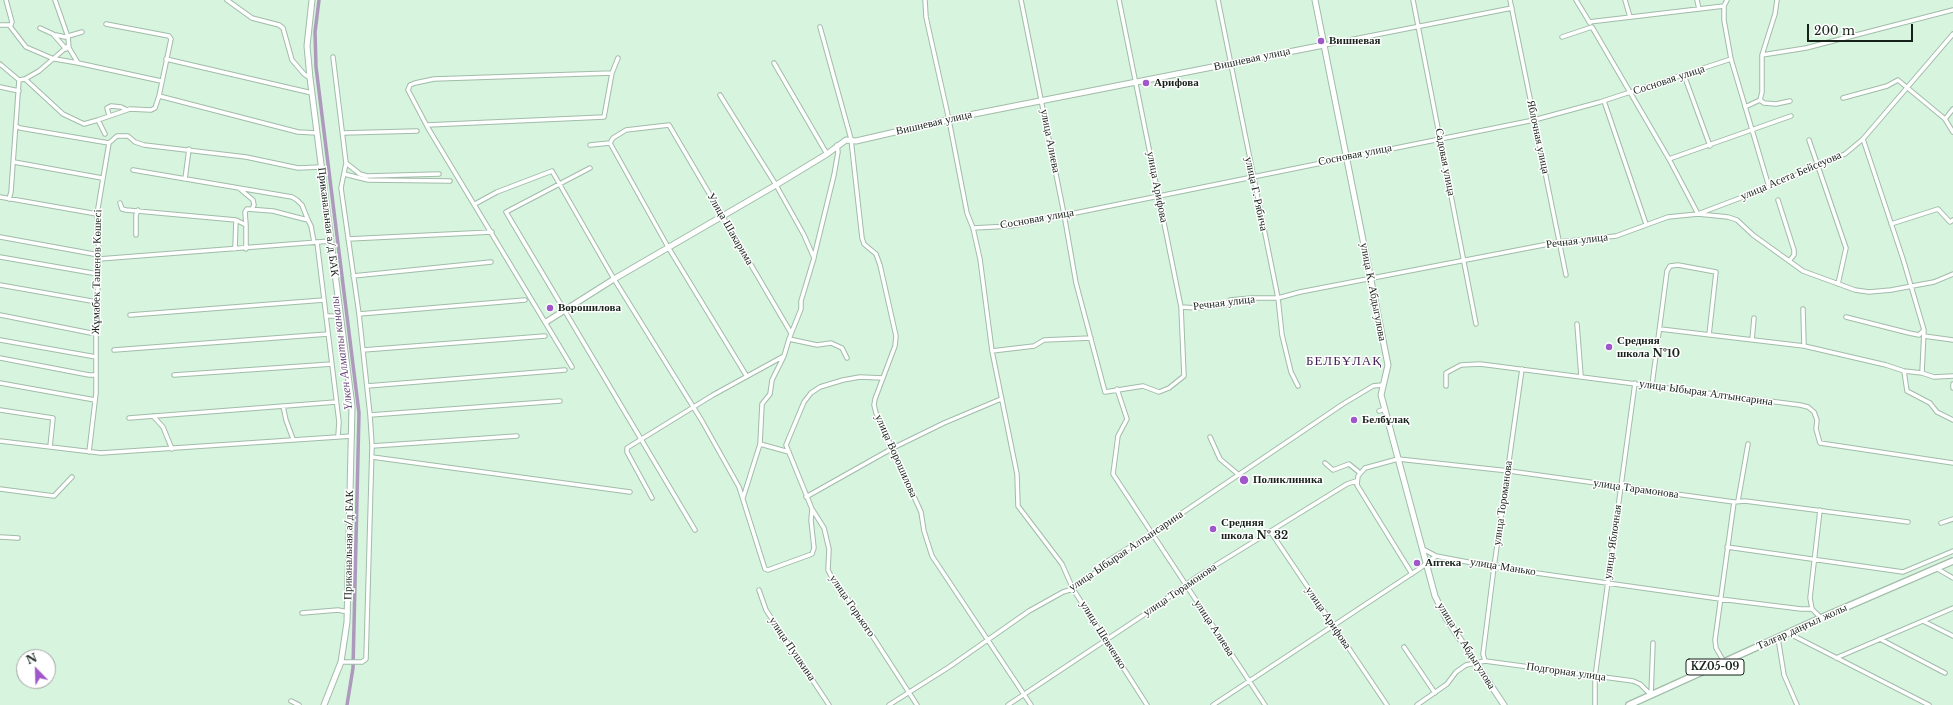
<!DOCTYPE html>
<meta charset="utf-8">
<style>
body{margin:0}
#map{position:relative;width:1953px;height:705px;overflow:hidden;background:#d7f4df;font-family:"Libre Baskerville",serif}
canvas{display:block}
.north{position:absolute;left:16px;top:649px;width:40px;height:40px;box-sizing:border-box;background:#fff;border:1px solid #a2a6a3;border-radius:50%;rotate:337deg;font-size:11px;font-weight:700;line-height:16px;text-align:center;color:#162119}
.north::after{content:'';display:block;margin:auto;width:14px;height:18px;background:#a057ca;clip-path:polygon(50% 0,100% 100%,50% 72%,0 100%)}
.scale{position:absolute;left:1807px;top:24px;width:106px;height:18px;box-sizing:border-box;border:2px solid #162119;border-top:0;padding-left:5px;font-size:12px;line-height:14px;white-space:nowrap;color:#162119;-webkit-text-stroke:3px #fff;paint-order:stroke}
</style>
<div id="map">
<canvas width="1953" height="705"></canvas>
<div class="north">N</div>
<div class="scale">200 m</div>
</div>
<script>
const g = document.querySelector('canvas').getContext('2d');
g.lineJoin = 'round';
function toPath(rows) {
  const path = new Path2D();
  for (const r of rows) {
    path.moveTo(r[0], r[1]);
    for (let i = 2; i < r.length; i += 2) path.lineTo(r[i], r[i + 1]);
  }
  return path;
}
function trace(path, color, width, dash) {
  g.strokeStyle = color;
  g.lineWidth = width;
  g.lineCap = dash ? 'butt' : 'round';
  g.setLineDash(dash || []);
  g.stroke(path);
}
function write(font, color, halo, rows, align = 'center') {
  g.font = font + ' "Libre Baskerville",serif';
  g.lineWidth = 3;
  g.setLineDash([]);
  g.textBaseline = 'middle';
  g.strokeStyle = halo;
  g.fillStyle = color;
  for (const [text, x, y, turn = 0] of rows) {
    g.save();
    g.translate(x, y);
    g.rotate((+turn || 0) * Math.PI / 180);
    g.textAlign = isNaN(turn) ? turn : align;
    if (halo) g.strokeText(text, 0, 0);
    g.fillText(text, 0, 0);
    g.restore();
  }
}
trace(toPath([
 [319,0,315,32,316,67,359,413,353,668,347,705]
]), '#ad99bb', 3.5);
const street = toPath([
 [55,0,68,37,69,48,78,63,161,81],
 [227,0,252,18,279,25,283,28,292,60,304,74,310,78],
 [925,0,926,17,949,120,967,213,973,228,980,259,992,351,1017,474,1018,506,1062,564,1073,589,1147,705],
 [1021,0,1064,214,1076,283,1105,392,1143,386,1159,392,1169,388,1184,376,1181,307,1119,0],
 [1218,0,1278,298,1282,335,1291,372,1298,386],
 [1413,0,1476,324],
 [1510,0,1566,275],
 [1576,0,1590,23],
 [1625,0,1630,17],
 [1697,0,1699,9],
 [1727,0,1724,6,1724,20,1731,59,1769,187],
 [1589,22,1724,6],
 [106,24,169,36,171,39,159,96,298,132,317,133],
 [0,25,11,25,12,22,6,0],
 [9,25,26,47,54,59],
 [820,27,851,139,862,238,864,244,876,254,880,265,896,336,895,346,875,399,874,405,876,413,921,512,924,531,932,556,1031,705],
 [40,28,53,34,66,49],
 [56,35,65,37,82,32],
 [1562,37,1592,27,1669,159,1698,214,1769,187,1845,154,1863,139,1953,34],
 [1324,45,1512,8],
 [1762,55,1806,48,1953,10],
 [333,57,346,163,341,188,359,314,370,415,372,446,366,659,362,662,341,662],
 [55,59,78,63],
 [166,59,312,93],
 [774,63,827,154],
 [0,64,19,80,25,79,63,114,84,124,98,120,105,134],
 [1684,75,1710,146],
 [25,79,39,71,68,46],
 [0,87,19,91],
 [720,95,776,185,804,235,814,258,801,301,801,309,789,339,817,345,831,343,842,348,847,358],
 [1843,98,1887,86,1898,80,1945,119,1953,109],
 [1760,100,1764,103,1776,104,1790,101],
 [1604,101,1646,224],
 [1745,107,1760,100,1762,92,1762,55,1775,14,1777,0],
 [109,115,107,108,111,106,121,107,127,110],
 [1945,119,1953,132],
 [98,120,130,109,151,110,155,108,159,96],
 [427,125,604,117,612,73,618,58],
 [16,126,20,128,109,143],
 [343,133,417,131],
 [1809,140,1846,248,1838,284],
 [590,145,610,143],
 [1669,159,1791,116],
 [14,162,102,178],
 [346,163,360,174,367,176,439,174],
 [590,168,506,212,695,530],
 [133,170,292,197,297,200,302,205,308,220],
 [344,174,368,180,450,181],
 [185,179,189,149],
 [240,189,253,200,254,205,252,209],
 [0,197,97,214],
 [9,199,11,192,19,80],
 [1778,200,1794,250,1794,255,1789,261],
 [120,203,122,209,126,210,236,220,246,225,246,249],
 [475,204,497,192,552,171,614,279,702,421,739,487,765,569,768,570,812,554,814,548,811,520,812,509],
 [1891,224,1938,209,1950,222,1953,220],
 [246,225,245,212,247,209,273,211,296,217,308,220,311,226,314,242],
 [973,228,1011,226,1534,120,1600,102,1731,59],
 [136,235,136,215,138,210],
 [0,237,99,255],
 [348,239,492,232],
 [317,242,339,422,338,436],
 [235,249,236,220],
 [0,257,98,274],
 [814,257,834,175,838,152,837,145],
 [99,259,331,241],
 [353,276,491,262],
 [0,285,97,302],
 [1181,307,1197,308,1225,305,1230,300,1251,298,1278,298,1300,292,1559,242,1616,236,1668,217,1698,214,1728,217,1737,220,1753,235,1803,271,1855,290,1869,292,1891,290,1934,282,1953,274],
 [1803,309,1804,346],
 [359,314,525,300],
 [0,315,96,334],
 [130,315,324,300],
 [326,316,340,316],
 [1846,317,1909,333,1919,335,1924,330,1903,259,1863,139],
 [1577,324,1581,376],
 [1660,329,1804,346,1886,365,1904,371,1922,373,1934,377,1953,376],
 [1924,336,1953,340],
 [0,340,96,357],
 [1752,340,1754,318],
 [114,350,328,334],
 [363,350,545,336],
 [992,351,1034,346,1044,340,1091,338],
 [0,358,89,375,96,375],
 [572,367,428,128,408,90,410,85,415,83,434,79,612,73],
 [1904,371,1907,391,1930,403,1937,412,1953,420],
 [1922,373,1924,330],
 [174,375,332,364],
 [746,375,668,247,610,143,613,138,626,130,669,125,791,333],
 [883,378,860,377,843,380,820,387,811,393,804,402,786,445,812,509,824,528,829,549,828,570,831,576,855,609,917,705],
 [0,383,95,400],
 [1953,384,1953,388],
 [1652,385,1667,271,1670,266,1678,265,1716,272,1709,335],
 [367,386,565,370],
 [1446,386,1446,373,1461,365,1480,364,1800,405,1808,407,1814,412,1817,420,1816,429,1820,443,1953,463],
 [1117,389,1127,419,1118,436,1113,474,1265,705],
 [283,406,286,420,293,439],
 [0,410,53,418,50,447],
 [1379,411,1385,409],
 [370,415,560,401],
 [153,416,163,427,172,449],
 [129,418,336,402],
 [1210,437,1220,459,1239,475],
 [0,441,101,453,352,436],
 [760,444,789,452],
 [372,446,517,436],
 [89,452,96,393,96,334,99,259,97,214,109,143,117,136,128,136,135,142,144,145,246,157,298,168,321,167],
 [372,457,630,492],
 [1325,463,1333,470,1349,464,1360,473],
 [0,489,54,496,72,477],
 [806,497,893,448,944,423,1001,399],
 [652,498,627,452,627,448,713,395,784,356,789,339],
 [743,498,760,444,762,404,770,394,772,380,784,356],
 [1738,501,1748,444],
 [1820,510,1810,598,1812,609,1821,618],
 [1941,523,1953,519],
 [1270,531,1387,705],
 [0,537,18,538],
 [1727,547,1903,572,1953,551],
 [1423,549,1436,556],
 [1936,568,1953,578],
 [1412,574,1357,485,1358,476,1365,468,1398,459,1509,471,1734,502,1745,501,1908,522],
 [759,590,766,610,829,705],
 [302,613,338,610,348,612],
 [1923,621,1953,636],
 [1788,633,1929,705],
 [1778,638,1784,675,1797,705],
 [1880,639,1945,673],
 [1404,647,1435,693],
 [1836,658,1953,608],
 [1485,661,1483,654,1494,567,1522,369],
 [1724,662,1716,648,1715,640,1734,502],
 [1651,695,1653,643],
 [291,701,299,705],
 [889,705,949,667,1029,611,1063,592,1073,589,1095,573,1106,562,1151,534,1343,404,1373,386,1382,385],
 [1008,705,1148,612,1198,576,1347,484,1356,481],
 [1213,705,1419,569,1436,556,1494,567,1720,599,1801,609,1812,609],
 [1417,705,1447,684,1456,672,1466,665,1485,661,1633,681,1640,684,1651,695],
 [1595,705,1595,677,1635,383]
]);
const secondary = toPath([
 [312,0,307,46,310,78,352,406,347,622,341,662,324,705],
 [1315,0,1388,365,1381,395,1435,596,1446,618,1504,705],
 [546,322,614,279,776,185,827,154,846,140,856,141,969,115,1324,45]
]);
const primary = toPath([
 [1629,705,1821,618,1953,561]
]);
trace(street, '#a1bca9', 5.5);
trace(secondary, '#a1bca9', 7);
trace(primary, '#a1bca9', 8);
trace(street, '#fff', 3.5);
trace(secondary, '#fff', 5);
trace(primary, '#fff', 5.5);
for (const [x, y, r, color] of [
 [1321,41,4,"#a057ca"],
 [1146,83,4,"#a057ca"],
 [550,308,4,"#a057ca"],
 [1609,347,4,"#a057ca"],
 [1354,420,4,"#a057ca"],
 [1244,480,5,"#a057ca"],
 [1213,529,4,"#a057ca"],
 [1417,563,4,"#a057ca"]
]) {
  const dot = new Path2D();
  dot.arc(x, y, r, 0, 2 * Math.PI);
  g.fillStyle = color;
  g.fill(dot);
  trace(dot, '#fff', 1.5);
}
for (const [x, y, w] of [
 [1715,667,58]
]) {
  const box = new Path2D();
  box.roundRect(x - w / 2, y - 8, w, 16, 3);
  g.fillStyle = '#fff';
  g.fill(box);
  trace(box, '#162119', 1);
}
write('bold 10px', '#162119', null, [
 ["KZ05-09",1715,667]
]);
write('bold 11px', '#162119', '#fff', [
 ["Вишневая",1329,41],
 ["Арифова",1154,83],
 ["Ворошилова",558,308],
 ["Средняя",1617,341],
 ["школа №10",1617,354],
 ["Белбұлақ",1362,420],
 ["Поликлиника",1253,480],
 ["Средняя",1221,523],
 ["школа № 32",1221,536],
 ["Аптека",1425,563]
], 'left');
write('11px', '#162119', '#fff', [
 ["Вишневая улица",1252,59,-12],
 ["Сосновая улица",1669,80,-18],
 ["Вишневая улица",934,123,-13],
 ["Яблочная улица",1538,137,78],
 ["улица Алиева",1050,141,79],
 ["Сосновая улица",1355,155,-11],
 ["Садовая улица",1445,162,79],
 ["улица Асета Бейсеуова",1791,176,-23],
 ["улица Арифова",1157,187,79],
 ["улица Г. Рябича",1256,194,78],
 ["Сосновая улица",1037,219,-10],
 ["Приканальная а/д БАК",328,222,83],
 ["Улица Шакарима",730,229,60],
 ["Речная улица",1577,241,-7],
 ["Жұмабек Тәшенов Көшесі",97,272,-89],
 ["улица К. Абдыгулова",1373,292,79],
 ["Речная улица",1224,303,-7],
 ["улица Ыбырая Алтынсарина",1706,393,8],
 ["улица Ворошилова",896,456,66],
 ["улица Тарамонова",1636,489,8],
 ["улица Тороманова",1503,503,-82],
 ["улица Яблочная",1613,542,-82],
 ["Приканальная а/д БАК",349,545,-89],
 ["улица Ыбырая Алтынсарина",1126,551,-34],
 ["улица Манько",1503,567,9],
 ["улица Торамонова",1180,590,-34],
 ["улица Горького",852,606,56],
 ["улица Арифова",1328,618,56],
 ["Талғар даңғыл жолы",1802,627,-24],
 ["улица Алиева",1214,628,57],
 ["улица Шевченко",1103,635,58],
 ["улица К. Абдыгулова",1466,646,58],
 ["улица Пушкина",792,649,56],
 ["Подгорная улица",1566,672,8]
]);
write('italic 12px', '#664879', '#fff', [
 ["Үлкен Алматы каналы",342,353,-97]
]);
g.letterSpacing = '1px';
write('13px', '#3e1b51', '#fff', [
 ["БЕЛБҰЛАҚ",1344,361]
]);
g.letterSpacing = '0px';
</script>
